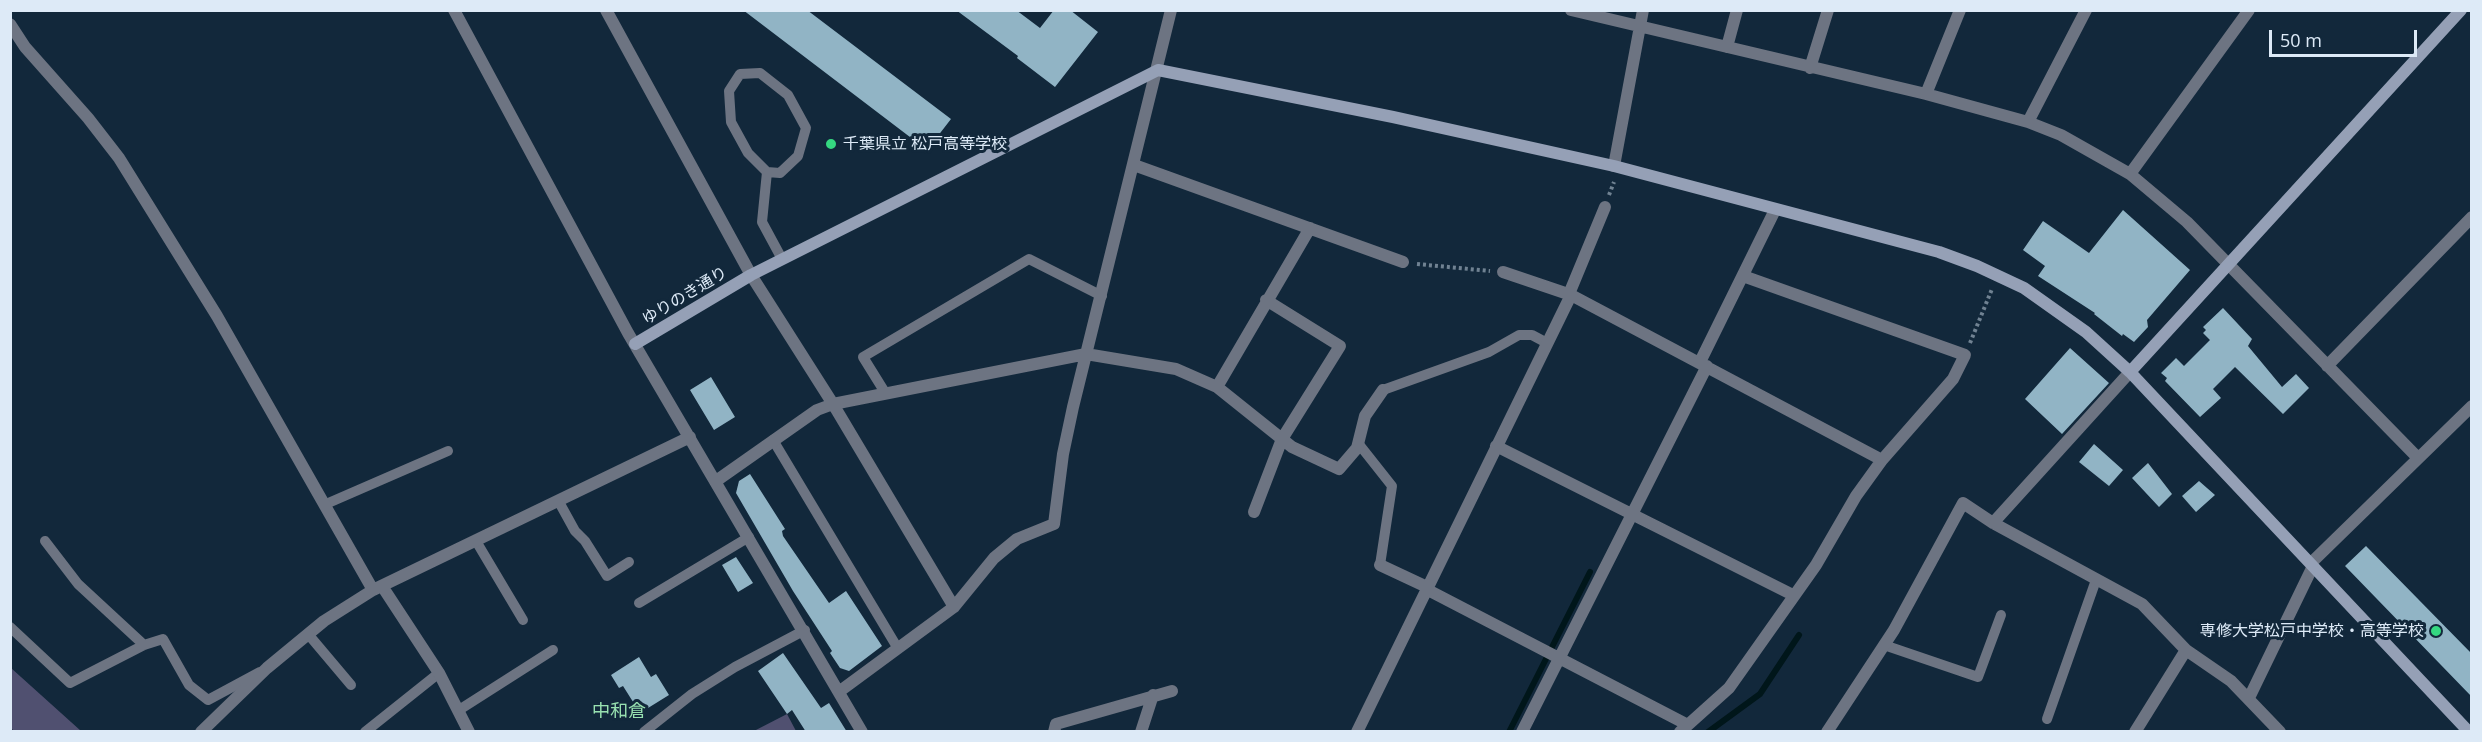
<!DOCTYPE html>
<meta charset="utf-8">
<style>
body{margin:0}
#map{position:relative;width:2482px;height:742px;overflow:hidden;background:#12283b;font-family:"Open Sans",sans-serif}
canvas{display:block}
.frame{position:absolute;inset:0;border:12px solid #ddeaf7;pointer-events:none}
.scale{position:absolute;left:2269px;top:30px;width:148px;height:27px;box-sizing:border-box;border:3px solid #ddeaf7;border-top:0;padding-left:8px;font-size:18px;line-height:21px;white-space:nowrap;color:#ddeaf7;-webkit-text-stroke:4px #12283b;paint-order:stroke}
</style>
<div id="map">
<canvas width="2482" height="742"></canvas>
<div class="frame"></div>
<div class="scale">50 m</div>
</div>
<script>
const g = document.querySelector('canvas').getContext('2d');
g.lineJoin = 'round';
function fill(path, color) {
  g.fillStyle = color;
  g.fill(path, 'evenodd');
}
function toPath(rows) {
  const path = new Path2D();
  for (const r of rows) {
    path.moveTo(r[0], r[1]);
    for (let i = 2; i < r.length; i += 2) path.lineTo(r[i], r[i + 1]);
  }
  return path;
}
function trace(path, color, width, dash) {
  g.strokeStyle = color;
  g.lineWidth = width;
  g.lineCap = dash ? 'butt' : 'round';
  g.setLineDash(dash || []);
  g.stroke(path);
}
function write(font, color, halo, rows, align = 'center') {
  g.font = font + ' "Open Sans","Noto Sans JP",sans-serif';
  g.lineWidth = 6;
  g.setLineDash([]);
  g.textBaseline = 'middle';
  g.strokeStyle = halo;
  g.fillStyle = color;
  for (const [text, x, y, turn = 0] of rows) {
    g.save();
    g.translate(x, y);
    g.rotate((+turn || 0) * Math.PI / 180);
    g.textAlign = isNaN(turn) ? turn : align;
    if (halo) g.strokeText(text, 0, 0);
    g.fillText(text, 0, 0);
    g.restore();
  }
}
fill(toPath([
 [10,668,11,668,81,731,15,732,11,728],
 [787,714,796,731,754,731]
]), '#505070');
trace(toPath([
 [1509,732,1590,572],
 [1708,732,1760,694,1799,635]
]), '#00161a', 6);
fill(toPath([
 [743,10,807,10,951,119,927,150],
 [956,10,1016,10,1040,28,1054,10,1070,10,1098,32,1055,87,1017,58,1018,56],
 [2123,210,2190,270,2147,320,2148,327,2134,342,2123,334,2122,336,2094,314,2095,313,2038,276,2045,266,2023,250,2043,221,2089,253],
 [2223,308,2252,339,2248,346,2282,387,2296,374,2309,388,2283,414,2235,367,2213,389,2221,398,2200,417,2165,381,2167,378,2161,373,2176,358,2184,366,2210,340,2203,333,2206,330,2203,327],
 [2070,348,2109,383,2062,434,2025,399],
 [711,377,735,417,714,430,690,390],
 [2094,444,2123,470,2109,486,2079,462],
 [2148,463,2172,494,2159,507,2132,478],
 [750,474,785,529,782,531,783,536,829,603,846,591,882,646,849,671,840,668,830,653,832,651,793,591,736,493,739,481],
 [2199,481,2215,495,2196,512,2182,496],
 [2366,546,2472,654,2472,697,2345,566],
 [736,557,753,583,738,592,722,565],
 [783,653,821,708,829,703,847,732,806,732,792,710,787,714,758,671],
 [639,657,651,677,656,674,669,695,640,713,623,686,619,688,611,675]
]), '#91b4c5');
trace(toPath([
 [1609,195,1614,182],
 [1417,264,1490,271],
 [1970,343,1992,289]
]), '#708292', 4, [3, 3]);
trace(toPath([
 [767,172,780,173,798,156,806,128,788,95,760,73,740,74,729,91,731,122,748,153,767,172,762,222,782,259],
 [1383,390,1489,352,1519,335,1532,335,1547,343],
 [886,394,863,357,1029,259,1102,296],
 [773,440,897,647],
 [1358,443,1392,486,1380,565],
 [559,502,575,531,585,541,607,576,629,562],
 [326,504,448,451],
 [45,541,78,584,144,645],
 [476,541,523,620],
 [639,603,749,537],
 [10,627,70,683,144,645,163,639,189,685,208,700,260,672],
 [308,634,351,685],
 [1884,645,1978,677,2001,615],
 [459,710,553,650],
 [2047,719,2096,580],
 [365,732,439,673],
 [644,732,692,694,735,667,805,630]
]), '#6d7482', 10);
trace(toPath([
 [454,10,628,333,862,732],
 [606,10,751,275,833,404,954,607],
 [1571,10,1926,94,2028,122,2061,135,2130,174,2187,222,2418,458],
 [10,24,25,47,88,118,119,158,217,316,373,590],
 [1727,47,1737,10],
 [1810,68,1828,10],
 [1926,94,1960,10],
 [2028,122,2086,10],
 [1134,165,1403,262],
 [1614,166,1643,10],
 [2130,174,2249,10],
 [1503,272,1571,295,1882,460],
 [1569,294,1605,207],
 [1700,362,1775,210],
 [2327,366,2472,217],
 [1217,387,1310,228],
 [1496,446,1793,595],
 [716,481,817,410,833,404,1086,354,1176,369,1217,387,1292,447,1339,469,1357,448,1365,416,1383,390],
 [1254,512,1282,439,1340,346,1266,300],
 [1993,523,2130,372],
 [2311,563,2472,406],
 [1380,565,1427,587],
 [382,586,439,673,469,732],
 [1426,589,1688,725],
 [840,691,954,607,994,558,1017,539,1054,524,1063,454,1073,407,1171,10],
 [2249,698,2313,566],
 [201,732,267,668,324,621,373,590,690,437],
 [1054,732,1056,724,1172,691],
 [1141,732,1153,695],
 [1357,732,1571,295],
 [1522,732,1707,366],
 [1680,732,1729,688,1816,565,1856,496,1882,460,1953,379,1965,355,1743,276],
 [1827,732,1894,630,1963,503,1993,523,2142,604,2186,650,2231,681,2280,732],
 [2135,732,2186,650]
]), '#6d7482', 12);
trace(toPath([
 [635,344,751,275,1158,70,1393,117,1614,166,1939,252,1977,266,2024,288,2086,332,2130,372,2469,732],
 [2130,372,2461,10]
]), '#95a0b6', 12);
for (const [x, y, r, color] of [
 [831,144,6,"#35d881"],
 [2436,631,6,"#35d881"]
]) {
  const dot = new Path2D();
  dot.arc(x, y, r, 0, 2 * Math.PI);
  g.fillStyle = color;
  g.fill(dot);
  trace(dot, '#12283b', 2);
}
write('16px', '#ddeaf7', '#12283b', [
 ["千葉県立 松戸高等学校",843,144],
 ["専修大学松戸中学校・高等学校",2424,631,"right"]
], 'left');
write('16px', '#ddeaf7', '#12283b', [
 ["ゆりのき通り",685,296,-31]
]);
write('18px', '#98e1b0', '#12283b', [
 ["中和倉",619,712]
]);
</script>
